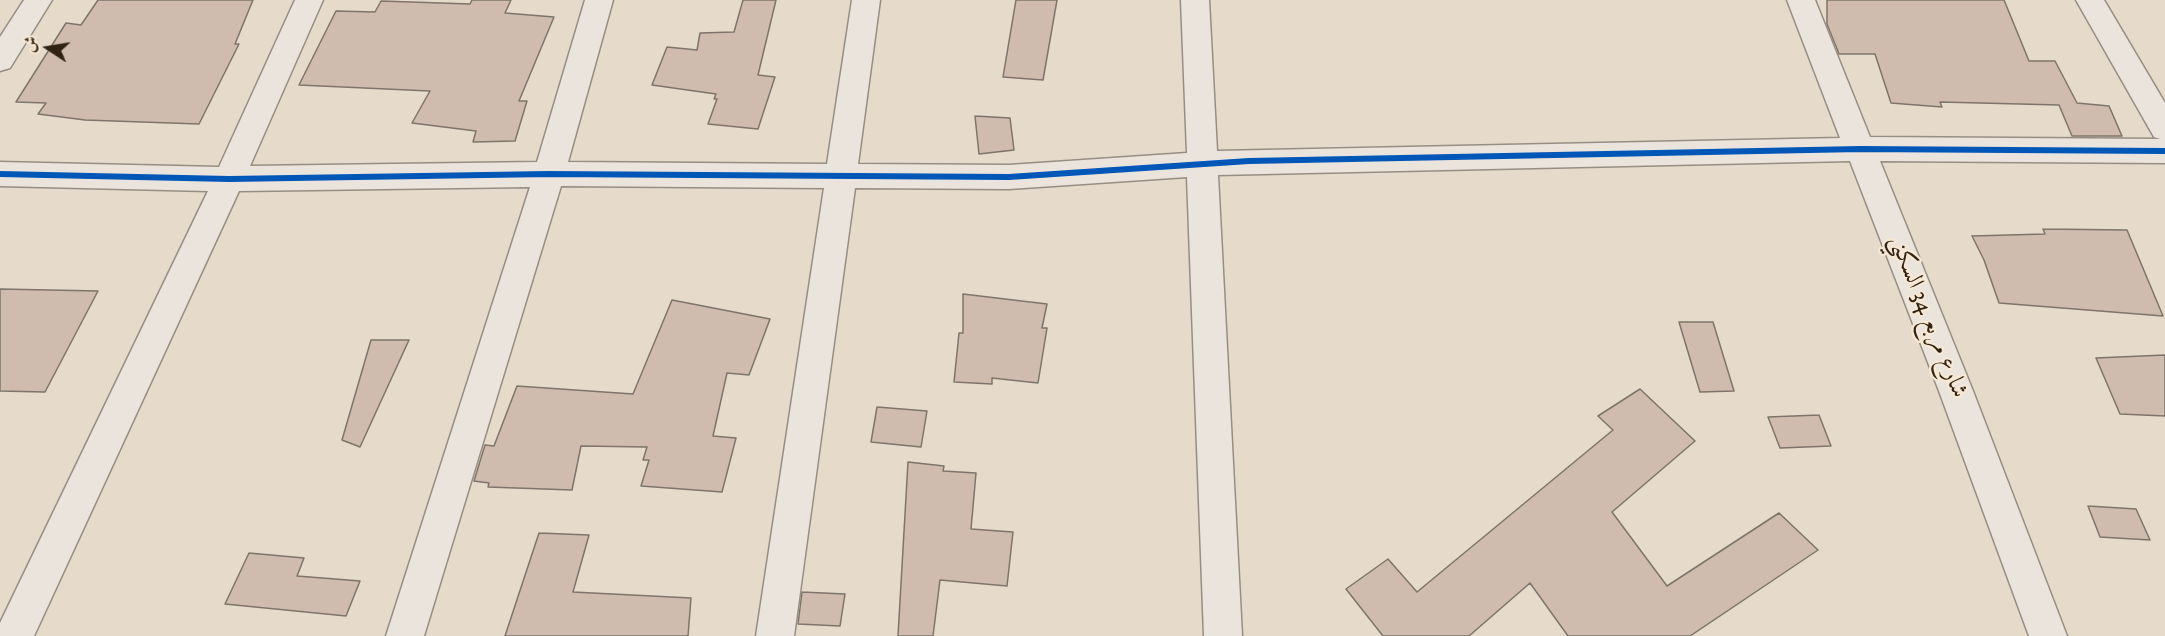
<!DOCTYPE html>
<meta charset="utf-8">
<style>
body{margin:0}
#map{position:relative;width:2165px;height:636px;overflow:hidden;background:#e6daca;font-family:"IM FELL DW Pica",Amiri,serif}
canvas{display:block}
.north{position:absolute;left:18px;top:18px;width:60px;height:60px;-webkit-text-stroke:4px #f7e8d4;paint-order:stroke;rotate:282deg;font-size:16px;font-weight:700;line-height:24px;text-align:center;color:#302314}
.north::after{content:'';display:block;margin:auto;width:21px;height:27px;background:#302314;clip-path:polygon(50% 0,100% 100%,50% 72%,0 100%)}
</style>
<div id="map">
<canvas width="2165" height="636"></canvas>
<div class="north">ش</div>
</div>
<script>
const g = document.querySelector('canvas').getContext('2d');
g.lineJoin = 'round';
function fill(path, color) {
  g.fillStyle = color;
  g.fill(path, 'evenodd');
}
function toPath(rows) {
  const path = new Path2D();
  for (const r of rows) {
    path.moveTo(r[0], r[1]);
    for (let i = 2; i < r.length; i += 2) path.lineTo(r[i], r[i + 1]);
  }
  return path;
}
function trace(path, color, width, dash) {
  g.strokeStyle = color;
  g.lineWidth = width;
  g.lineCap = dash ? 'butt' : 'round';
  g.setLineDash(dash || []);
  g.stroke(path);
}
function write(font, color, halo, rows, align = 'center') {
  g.font = font + ' "IM FELL DW Pica",Amiri,serif';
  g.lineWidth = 4.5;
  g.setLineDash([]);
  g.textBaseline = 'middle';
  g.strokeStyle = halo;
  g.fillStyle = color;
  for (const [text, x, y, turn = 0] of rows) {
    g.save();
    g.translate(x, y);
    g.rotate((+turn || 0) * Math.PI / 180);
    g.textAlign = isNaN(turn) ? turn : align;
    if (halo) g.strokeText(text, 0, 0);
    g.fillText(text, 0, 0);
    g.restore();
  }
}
const building = toPath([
 [98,0,253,0,235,44,239,44,199,124,85,120,38,114,46,103,16,102,66,23,81,25,98,0],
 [472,0,511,0,505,13,554,17,519,101,527,101,515,141,473,142,476,131,412,123,430,91,299,85,336,11,375,12,381,1,470,4,472,0],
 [743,0,776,0,758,75,775,77,758,129,708,124,717,99,714,99,716,94,652,85,667,47,697,50,700,33,734,32,743,0],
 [1016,0,1057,0,1043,80,1003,77,1016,0],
 [1827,0,2004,0,2029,61,2055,61,2077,103,2109,106,2122,136,2072,136,2059,105,1940,102,1942,107,1891,103,1875,54,1839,54,1827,24,1827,0],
 [975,116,1010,118,1014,150,979,154,975,116],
 [2043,229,2127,230,2163,316,1999,303,1984,260,1972,236,2045,234,2043,229],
 [0,289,98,291,45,392,0,391,0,289],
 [963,294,1047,304,1042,328,1047,328,1038,383,992,378,992,384,954,382,959,333,963,333,963,294],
 [672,300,770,319,749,375,727,373,713,436,736,438,722,492,641,486,649,460,643,460,647,447,581,446,572,490,488,487,489,483,474,481,485,445,494,446,517,386,633,394,672,300],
 [1679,322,1713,322,1734,391,1700,392,1679,322],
 [371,340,409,340,360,447,342,440,371,340],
 [2165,355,2165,416,2120,414,2096,358,2165,355],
 [1640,389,1695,441,1612,512,1667,586,1779,513,1818,550,1690,636,1568,636,1530,583,1469,636,1383,636,1346,589,1388,559,1417,592,1613,430,1598,416,1640,389],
 [877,407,927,411,921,447,871,442,877,407],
 [1819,415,1831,446,1780,448,1768,417,1819,415],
 [908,462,944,466,943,471,976,473,971,529,1013,532,1007,586,940,580,933,636,898,636,908,462],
 [2088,506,2136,509,2150,540,2100,537,2088,506],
 [539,533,589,535,573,592,691,598,688,636,505,636,539,533],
 [249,553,304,558,297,576,360,581,346,616,225,604,249,553],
 [802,592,845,594,840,626,798,624,802,592]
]);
fill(building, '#d0bcae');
trace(building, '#7d756b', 1.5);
const minor = toPath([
 [24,0,52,0,10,68,0,71,0,37,24,0],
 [295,0,323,0,250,166,537,162,585,0,613,0,568,162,827,164,852,0,880,0,858,164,1009,165,1187,153,1181,0,1209,0,1217,151,1840,138,1787,0,1815,0,1870,137,2160,139,2154,137,2076,0,2104,0,2165,103,2165,163,1880,161,1973,391,2067,636,2029,636,1939,391,1850,161,1218,175,1242,636,1204,636,1187,177,1009,189,855,188,794,636,756,636,824,188,561,186,424,636,386,636,530,187,239,191,34,636,0,636,0,623,208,191,0,186,0,162,219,167,295,0]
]);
trace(minor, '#978e83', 3);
fill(minor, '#ebe4dc');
trace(toPath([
 [0,174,229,179,549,174,1009,177,1249,161,1860,149,2165,151]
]), '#0057b8', 6);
write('24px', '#302314', '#f7e8d4', [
 ["شارع مربع 34 السكني",1927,317,68]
]);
</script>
